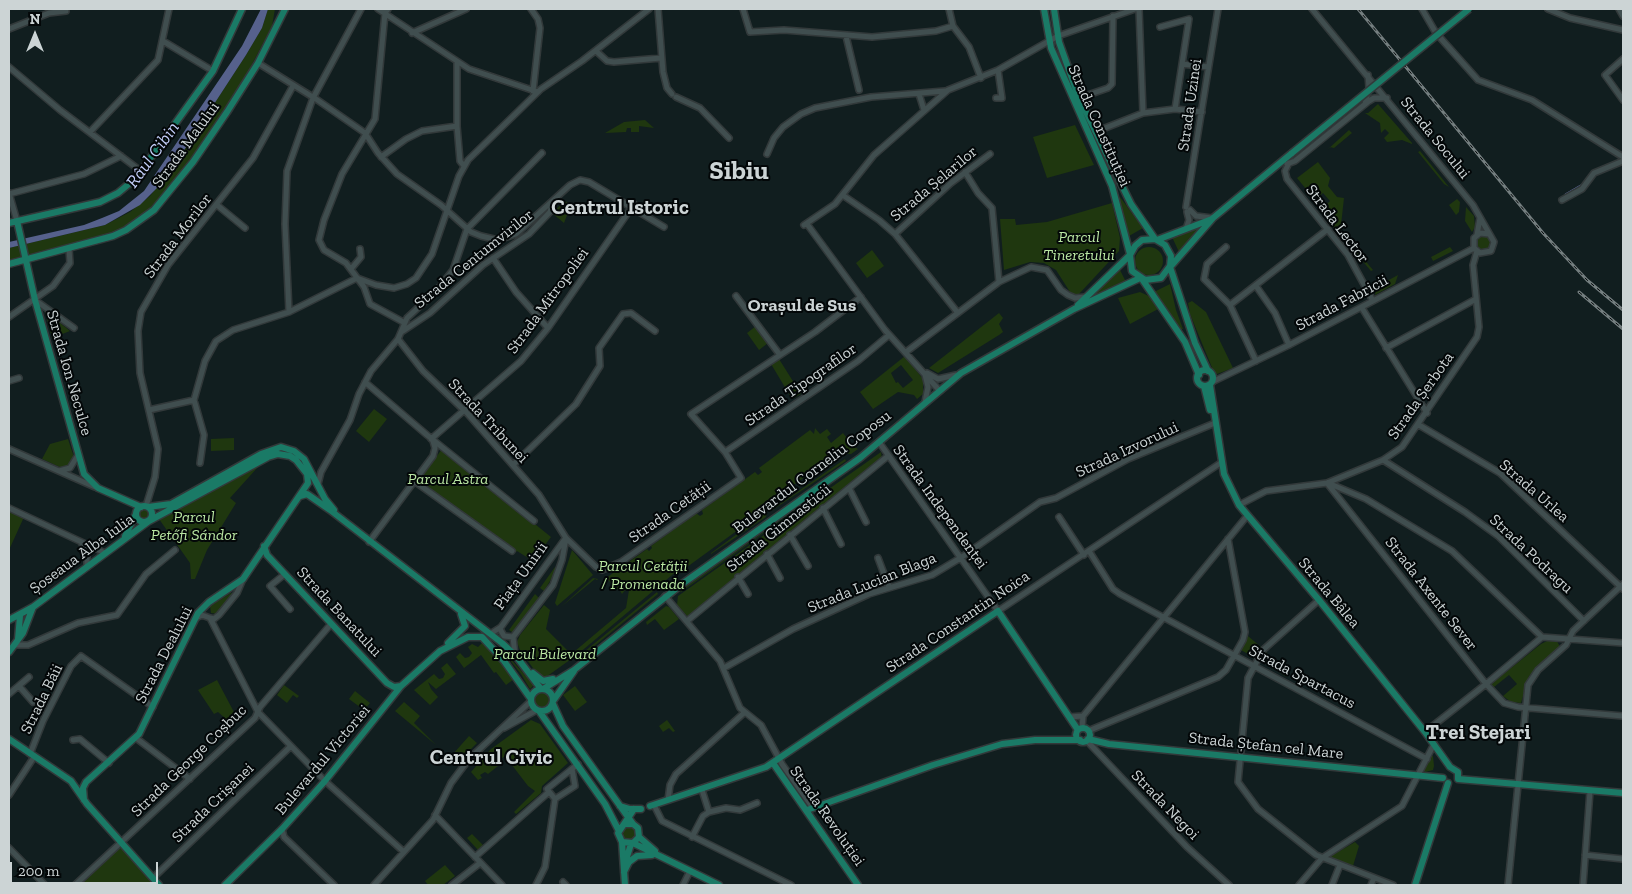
<!DOCTYPE html>
<meta charset="utf-8">
<style>
body{margin:0}
#map{position:relative;width:1632px;height:894px;overflow:hidden;background:#111e1f;font-family:"Zilla Slab",serif}
canvas{display:block}
.frame{position:absolute;inset:0;border:10px solid #ccd4d5;pointer-events:none}
.north{position:absolute;left:10px;top:10px;width:50px;height:50px;-webkit-text-stroke:4px #030708;paint-order:stroke;rotate:0deg;font-size:14px;font-weight:700;line-height:20px;text-align:center;color:#ccd4d5}
.north::after{content:'';display:block;margin:auto;width:18px;height:22px;background:#ccd4d5;clip-path:polygon(50% 0,100% 100%,50% 72%,0 100%)}
.scale{position:absolute;left:10px;top:862px;width:148px;height:22px;box-sizing:border-box;border:2px solid #ccd4d5;border-top:0;padding-left:6px;font-size:15px;line-height:18px;white-space:nowrap;color:#ccd4d5;-webkit-text-stroke:4px #030708;paint-order:stroke}
</style>
<div id="map">
<canvas width="1632" height="894"></canvas>
<div class="frame"></div>
<div class="north">N</div>
<div class="scale">200 m</div>
</div>
<script>
const g = document.querySelector('canvas').getContext('2d');
g.lineJoin = 'round';
function fill(path, color) {
  g.fillStyle = color;
  g.fill(path, 'evenodd');
}
function toPath(rows) {
  const path = new Path2D();
  for (const r of rows) {
    if (r.length === 3) {
      path.moveTo(r[0] + r[2], r[1]);
      path.arc(r[0], r[1], r[2], 0, 2 * Math.PI);
      continue;
    }
    path.moveTo(r[0], r[1]);
    for (let i = 2; i < r.length; i += 2) path.lineTo(r[i], r[i + 1]);
  }
  return path;
}
function trace(path, color, width, dash) {
  g.strokeStyle = color;
  g.lineWidth = width;
  g.lineCap = dash ? 'butt' : 'round';
  g.setLineDash(dash || []);
  g.stroke(path);
}
function write(font, color, halo, rows, align = 'center') {
  g.font = font + ' "Zilla Slab",serif';
  g.lineWidth = 4;
  g.setLineDash([]);
  g.textBaseline = 'middle';
  g.strokeStyle = halo;
  g.fillStyle = color;
  for (const [text, x, y, turn = 0] of rows) {
    g.save();
    g.translate(x, y);
    g.rotate((+turn || 0) * Math.PI / 180);
    g.textAlign = isNaN(turn) ? turn : align;
    if (halo) g.strokeText(text, 0, 0);
    g.fillText(text, 0, 0);
    g.restore();
  }
}
fill(toPath([
 [268,9,275,9,272,26,227,112,162,202,126,230,9,264,9,248,105,225,130,212,150,196,179,158,246,55,262,28],
 [1378,104,1412,143,1412,144,1402,140,1387,142,1384,138,1389,133,1385,129,1381,133,1380,123,1365,113,1368,113],
 [645,120,654,128,639,126,639,132,631,132,631,128,627,128,626,132,605,133,624,122],
 [1075,125,1094,165,1047,178,1033,137],
 [1349,130,1352,133,1334,148,1330,147,1327,150],
 [1420,151,1449,187,1444,184,1418,152],
 [1318,162,1330,178,1328,186,1337,197,1344,198,1341,225,1338,228,1373,270,1371,271,1325,217,1327,215,1322,209,1330,201,1323,193,1315,200,1297,178],
 [1120,197,1143,228,1129,236,1118,198],
 [1457,199,1460,202,1459,212,1456,215,1449,205],
 [565,201,571,205,564,223,552,213],
 [1112,203,1120,238,1119,251,1079,294,1074,295,1070,292,1056,270,1044,263,1030,262,1004,270,1000,219,1015,219,1016,225,1047,222],
 [1466,207,1474,216,1475,227,1472,232,1465,221],
 [1200,227,1201,228,1179,252,1172,237],
 [1484,243,7],
 [1450,247,1453,251,1433,261,1431,257],
 [1149,261,14],
 [872,250,884,266,867,278,856,263],
 [1119,268,1127,284,1093,296,1093,294],
 [1398,275,1395,284,1375,295,1376,287],
 [1170,284,1176,310,1183,329,1180,329,1154,292],
 [1140,292,1151,297,1160,308,1130,324,1118,298],
 [1192,301,1206,312,1233,368,1217,374,1213,370,1190,314,1188,303],
 [45,311,47,312,70,331,52,338],
 [999,313,1003,318,999,324,1003,332,999,335,938,373,929,368],
 [756,326,768,343,759,350,747,333],
 [905,356,923,379,923,394,917,399,914,395,898,392,873,409,860,392],
 [901,365,913,380,903,388,898,382,896,383,891,373],
 [779,359,801,394,792,399,771,364],
 [374,409,387,419,369,442,356,431],
 [815,428,820,434,827,429,831,434,827,437,831,443,843,433,853,446,858,449,851,454,839,453,762,507,764,511,687,567,684,565,578,654,575,651,626,608,629,590,626,589,622,594,619,589,618,590,606,578,647,549,649,551,652,548,651,546,696,513,700,516,703,514,702,510,755,472,758,475,762,472,759,468,810,430,814,434],
 [234,438,234,450,211,451,211,439],
 [68,439,75,460,68,467,62,468,42,459,50,444],
 [442,449,551,537,533,561,517,551,516,552,418,482],
 [881,452,882,459,688,617,677,605,678,596],
 [845,459,846,461,771,511,771,510],
 [862,463,681,592,680,591],
 [257,464,258,467,230,498,236,503,207,550,195,579,191,579,190,563,159,519],
 [144,514,5.5],
 [9,510,24,517,9,550],
 [767,512,766,517,711,554,711,553],
 [572,550,593,575,557,606,555,603],
 [555,567,557,568,553,576,544,591,540,588],
 [593,578,598,579,597,580,595,579,561,607],
 [657,592,658,594,581,657,579,656],
 [231,593,234,594,218,614,211,613,210,606],
 [535,594,539,598,513,633,509,630],
 [544,605,550,610,546,629,574,657,546,677,538,675,520,650,517,642,520,635],
 [666,606,669,607,679,619,664,630,655,619,647,625,646,622],
 [1248,636,1261,647,1255,658,1241,650],
 [1549,640,1557,641,1560,647,1529,676,1521,703,1511,702,1503,696,1517,684,1509,675,1494,687,1491,684,1541,644],
 [484,641,514,679,506,685,496,672,494,673,481,655,464,668,456,657,460,653,465,658,469,657,472,653,468,647,472,644,478,647],
 [498,645,534,685,530,689,521,674],
 [1266,652,1287,677,1261,661],
 [447,663,456,674,436,689,428,682,431,689,438,697,430,705,414,690,434,674,439,679,443,678,445,674,441,668],
 [217,680,235,714,227,720,218,712,214,714,198,690],
 [284,685,299,696,297,698,293,695,287,703,277,695],
 [575,686,587,702,575,711,563,695],
 [355,691,370,703,364,710,349,699],
 [542,700,7],
 [404,702,420,716,414,723,436,745,395,711],
 [531,720,540,724,568,763,542,786,541,793,516,814,514,812,535,791,528,786,505,756,496,763,498,766,488,774,485,772,480,775,482,778,478,780,471,772,491,749],
 [667,720,675,731,673,732,669,728,663,732,659,726],
 [469,736,477,743,460,760,453,754],
 [1430,756,1433,756,1434,766,1433,770,1425,772,1423,770],
 [629,833,7],
 [472,834,483,845,478,850,467,838],
 [1355,842,1359,846,1353,866,1331,859,1331,856],
 [122,845,155,885,81,885],
 [445,865,455,876,443,885,428,885,425,881]
]), '#1f370f');
fill(toPath([
 [261,9,268,9,262,28,246,55,179,158,159,186,140,205,105,225,9,248,9,242,84,225,102,218,119,211,144,191,242,46]
]), '#56618c');
trace(toPath([
 [1595,171,1614,162],
 [1565,194,1584,183]
]), '#56618c', 1);
const minor = toPath([
 [378,9,469,69,538,92],
 [388,9,385,13,375,119,342,174,324,220,319,240,324,250,346,263,364,287,370,304,405,323],
 [531,9,538,19,540,28,533,91],
 [658,9,663,72,667,88,672,94],
 [743,9,750,32,784,30,872,37,936,31,953,26],
 [949,9,953,26,969,47,981,78],
 [1139,9,1143,113],
 [1312,9,1473,205,1494,242,1491,251,1480,253,1474,248,1474,238,1480,233,1489,234],
 [1422,9,1436,33,1478,80,1532,100,1623,157],
 [1548,9,1570,18,1623,30],
 [1619,9,1623,16],
 [1160,27,1189,19,1175,109],
 [9,29,49,13,66,11],
 [412,33,466,9],
 [846,36,859,90],
 [163,41,213,71],
 [596,51,607,61,614,62,661,58],
 [1623,59,1605,75,1623,100],
 [258,63,316,99,365,133,378,153,397,174,441,205,471,232,481,236,498,240,516,234,570,185,580,180,589,182,664,227],
 [457,63,457,126,460,161,464,166],
 [1182,64,1208,67],
 [9,67,60,110,142,172],
 [919,94,924,110],
 [676,97,700,108,729,138],
 [996,98,1002,98,998,70],
 [1079,98,1108,88,1112,84,1113,16],
 [1365,104,1369,88,1368,75],
 [90,132,158,60,169,9],
 [1095,132,1143,113,1175,109,1202,112],
 [767,154,774,138,783,127,801,114,815,108,871,97,945,91],
 [381,157,406,139,422,131,457,126],
 [1289,163,1285,171,1287,179,1348,255,1373,301],
 [1287,164,1295,161,1369,101,1374,98,1387,98],
 [965,172,978,193,992,208,999,282],
 [9,193,17,221],
 [9,194,84,174,121,156],
 [844,196,879,220,895,234,958,313],
 [1562,200,1582,189,1594,173,1623,161],
 [217,205,245,228],
 [1186,207,1218,9],
 [1190,210,1196,216,1212,218],
 [807,224,885,330,939,390],
 [804,225,835,204,874,155,948,90,998,70,1058,36,1135,9],
 [1186,229,1189,220,1187,212],
 [895,234,951,183,990,154],
 [1477,235,1480,218],
 [1226,247,1207,264,1204,279,1230,305,1256,361],
 [493,258,516,292,548,328],
 [351,269,361,257,360,249],
 [357,278,376,285,394,288,407,284,416,278,432,254,459,176,468,160,541,89,582,61,649,9],
 [1256,286,1275,313,1289,345],
 [736,296,780,355],
 [35,300,74,328],
 [1230,305,1328,229],
 [1362,308,1427,413],
 [289,312,285,224,287,171,313,98,361,9],
 [9,317,53,286,70,263,69,249],
 [403,331,430,313,483,265,529,234,550,212,553,201],
 [398,339,423,371,468,414,539,495,566,538,596,567,602,570,621,562,741,478,725,452,691,414,815,332,861,297],
 [1386,348,1476,299],
 [906,352,999,282,1031,267,1047,270,1061,290,1068,295,1075,298,1086,297],
 [927,373,938,379,956,375],
 [9,381,19,378],
 [365,382,427,435,534,521],
 [1212,382,1289,345,1474,248],
 [925,402,928,387,925,375],
 [149,410,194,400],
 [1419,425,1500,473,1623,589],
 [431,439,521,361,548,328,634,204],
 [879,442,998,611,1222,462],
 [9,449,95,487],
 [725,452,858,361,889,335],
 [1383,460,1465,512,1498,536,1584,621],
 [200,463,204,435,194,400,205,361,216,341,233,330,289,312,357,278],
 [513,465,576,404,600,366,599,348,623,314,631,313,655,331],
 [59,471,70,468,78,455],
 [414,481,512,551],
 [1327,483,1486,684,1504,703,1518,707,1623,716],
 [1328,483,1366,499,1452,551,1542,637],
 [318,484,321,472,350,420,359,394,371,371,398,339,407,318,437,290,453,270,467,229,542,153],
 [849,488,866,522],
 [1239,505,1266,491,1327,483,1383,460,1402,447,1477,337,1479,327,1473,265,1477,251],
 [146,506,155,477,158,449,140,373,138,331,141,312,168,265,253,158,293,86],
 [9,508,105,553],
 [823,508,841,544],
 [1059,517,1084,555],
 [790,535,808,566],
 [369,542,433,456,435,448,433,441],
 [82,544,87,551,87,567],
 [1089,551,1113,589,1120,594,1427,759],
 [767,554,780,578],
 [878,558,889,587],
 [285,574,270,586,290,609],
 [738,577,748,594],
 [665,596,720,661,740,708,761,725,782,764,813,808],
 [1319,600,1263,650,1248,678,1238,782,1258,809,1316,855,1393,885],
 [196,618,202,615,210,618,258,712,325,781,404,852],
 [210,618,214,619,219,615,237,593,243,579],
 [687,621,888,456],
 [500,629,504,636,513,637],
 [490,634,501,627,565,539],
 [1542,637,1623,643],
 [15,645,28,645,78,623,117,615,146,574,175,550],
 [515,655,513,637,553,585,562,560,566,538],
 [724,668,793,629,869,594,932,575,962,557,1040,502,1056,498,1128,459,1215,423],
 [19,686,33,702],
 [9,694,29,677],
 [1069,717,1083,716],
 [504,728,537,710],
 [1082,728,1083,716,1247,516],
 [1088,731,1218,677,1226,670,1243,640,1245,632,1228,539],
 [1425,732,1486,684,1542,637],
 [136,738,190,779],
 [73,740,80,739,109,763],
 [1086,740,1187,847,1229,885],
 [30,754,43,721,71,666,81,656,153,707],
 [702,790,709,812,726,808,740,810,757,803],
 [9,795,34,757],
 [555,799,575,786,572,769],
 [668,800,670,785,676,774,745,712],
 [654,805,662,821,791,885],
 [435,815,502,885],
 [282,829,284,837,334,885],
 [692,837,703,816,709,812],
 [9,848,45,885],
 [1585,855,1623,859],
 [475,857,549,792],
 [153,878,291,746],
 [563,882,566,885],
 [75,885,255,718,260,707,331,624],
 [374,885,433,820,451,783,469,759,531,701],
 [452,885,480,863],
 [536,885,545,867,555,799,547,789,578,764],
 [683,885,690,871],
 [1299,885,1322,858,1402,806,1434,744],
 [1332,885,1340,865],
 [1371,885,1374,878],
 [1508,885,1528,685,1538,670,1566,645,1573,631,1623,584],
 [1583,885,1590,791]
]);
const major = toPath([
 [1044,9,1051,48,1112,186,1130,254],
 [1054,9,1059,42,1079,98,1131,204,1155,239],
 [17,221,35,300,84,474,98,488,141,507],
 [9,223,100,202,118,193,136,178,213,71,242,9],
 [1157,240,1212,219],
 [9,264,113,236,126,230,154,210,193,162,227,112,258,63,285,9],
 [1171,266,1213,218,1292,153],
 [1170,267,1195,343,1208,371],
 [1142,279,1185,342,1199,375],
 [1078,305,1130,255,1135,246,1142,240,1155,239,1165,245,1171,256,1170,266,1161,278,1145,280,1132,271,1130,255],
 [1205,378,8],
 [1210,385,1224,474,1239,505,1319,600,1425,732,1450,767],
 [1204,386,1210,410],
 [300,496,307,494,330,510,502,643,516,656,541,689],
 [144,514,8],
 [148,507,171,504,261,454,281,447,294,451,304,459,325,499,334,510],
 [125,536,136,514],
 [264,546,267,555,387,683,394,687,401,686],
 [9,620,33,607,149,521,268,457,278,454,290,456,296,460,307,474,308,483,243,579,209,602,198,613,139,734,86,782,83,788,84,800],
 [18,639,20,616],
 [448,643,465,626,461,614],
 [9,652,23,633,33,607],
 [533,673,543,681,553,679],
 [542,700,11],
 [543,689,574,670,682,584,860,458,961,373,1074,309,1140,278],
 [553,701,574,671],
 [553,704,563,726,633,824],
 [539,711,605,804,619,831],
 [1083,735,7],
 [9,739,71,781,87,804,159,885],
 [1088,739,1109,744,1443,778],
 [773,763,858,885],
 [1450,767,1458,772,1458,779],
 [1458,779,1623,793],
 [620,806,630,809,641,809],
 [650,806,766,767,998,611,1078,730],
 [807,810,933,765,1002,744,1035,740,1080,740],
 [625,824,633,824,638,828,639,837,633,843,622,842,618,833,634,809],
 [639,837,655,851],
 [622,842,625,885],
 [633,843,719,885],
 [625,863,631,844],
 [624,872,629,862,637,856,652,855],
 [225,885,282,829,325,781,401,686,440,651,468,637,482,637,504,661,531,699],
 [1415,885,1448,783]
]);
trace(minor, '#32393a', 8);
trace(major, '#32393a', 9);
trace(minor, '#404e4f', 5);
trace(major, '#1a7a66', 6);
const rail = toPath([
 [1358,9,1543,233,1587,280,1623,310],
 [1579,292,1623,329]
]);
trace(rail, '#757f80', 3);
trace(rail, '#030708', 1, [4]);
const majorBridge = toPath([
 [1292,153,1469,9]
]);
trace(majorBridge, '#32393a', 9, []);
trace(majorBridge, '#1a7a66', 6);
write('16px', '#ccd4d5', '#030708', [
 ["Strada Uzinei",1190,105,-82],
 ["Strada Constituției",1099,126,66],
 ["Strada Socului",1435,138,51],
 ["Strada Malului",186,145,-54],
 ["Strada Șelarilor",934,184,-40],
 ["Strada Lector",1337,224,53],
 ["Strada Morilor",178,236,-53],
 ["Strada Centumvirilor",474,259,-39],
 ["Strada Mitropoliei",548,301,-54],
 ["Strada Fabricii",1342,303,-28],
 ["Strada Ion Neculce",69,373,74],
 ["Strada Tipografilor",801,385,-35],
 ["Strada Șerbota",1421,396,-55],
 ["Strada Tribunei",488,421,47],
 ["Strada Izvorului",1127,450,-25],
 ["Bulevardul Corneliu Coposu",812,472,-37],
 ["Strada Urlea",1534,491,41],
 ["Strada Independenței",940,507,54],
 ["Strada Cetății",670,512,-35],
 ["Strada Gimnasticii",779,528,-39],
 ["Șoseaua Alba Iulia",82,554,-36],
 ["Strada Podragu",1531,554,43],
 ["Piața Unirii",521,576,-54],
 ["Strada Lucian Blaga",872,583,-22],
 ["Strada Bâlea",1329,593,50],
 ["Strada Axente Sever",1431,594,52],
 ["Strada Banatului",339,612,47],
 ["Strada Constantin Noica",958,622,-34],
 ["Strada Dealului",164,655,-63],
 ["Strada Spartacus",1302,677,28],
 ["Strada Băii",42,699,-64],
 ["Strada Ștefan cel Mare",1266,746,6],
 ["Bulevardul Victoriei",323,760,-50],
 ["Strada George Coșbuc",189,761,-44],
 ["Strada Crișanei",213,803,-44],
 ["Strada Negoi",1165,805,46],
 ["Strada Revoluției",827,816,55]
]);
write('italic 16px', '#bae7a3', '#030708', [
 ["Parcul",1079,237],
 ["Tineretului",1079,255],
 ["Parcul Astra",448,479],
 ["Parcul",194,517],
 ["Petőfi Sándor",194,535],
 ["Parcul Cetății",643,566],
 ["/ Promenada",643,584],
 ["Parcul Bulevard",545,654]
]);
write('italic 18px', '#c4cffa', '#030708', [
 ["Râul Cibin",153,155,-54]
]);
write('bold 18px', '#ccd4d5', '#030708', [
 ["Orașul de Sus",802,306]
]);
write('bold 21px', '#ccd4d5', '#030708', [
 ["Centrul Istoric",620,208],
 ["Trei Stejari",1478,733],
 ["Centrul Civic",491,758]
]);
write('bold 26px', '#ccd4d5', '#030708', [
 ["Sibiu",739,172]
]);
</script>
